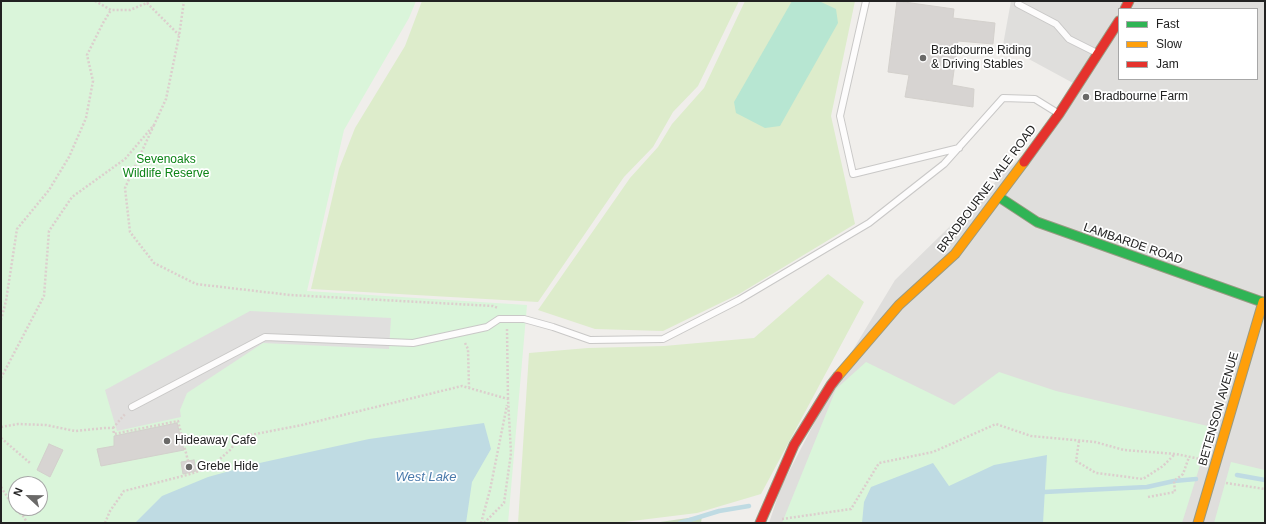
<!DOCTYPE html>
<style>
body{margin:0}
#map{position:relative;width:1266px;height:524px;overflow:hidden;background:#f0eeeb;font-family:Arial,sans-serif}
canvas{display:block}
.frame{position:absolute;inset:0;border:2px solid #222;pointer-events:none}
.legend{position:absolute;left:1118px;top:8px;width:140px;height:72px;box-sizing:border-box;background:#fff;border:1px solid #a7a7a7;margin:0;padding:5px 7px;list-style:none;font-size:12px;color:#222}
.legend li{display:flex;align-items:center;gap:8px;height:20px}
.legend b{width:20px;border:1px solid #a7a7a7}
.north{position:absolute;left:8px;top:476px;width:40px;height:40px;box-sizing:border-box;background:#fff;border:1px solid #a7a7a7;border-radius:50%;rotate:292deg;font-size:11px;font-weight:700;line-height:16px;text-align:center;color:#222}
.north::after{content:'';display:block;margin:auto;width:14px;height:18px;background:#6a6968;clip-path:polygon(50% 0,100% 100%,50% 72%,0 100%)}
</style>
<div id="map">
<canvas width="1266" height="524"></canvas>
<div class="frame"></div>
<ul class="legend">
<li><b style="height:5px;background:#30b455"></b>Fast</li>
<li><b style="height:5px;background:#ff9f0a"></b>Slow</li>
<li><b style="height:5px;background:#e5322d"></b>Jam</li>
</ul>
<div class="north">N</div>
</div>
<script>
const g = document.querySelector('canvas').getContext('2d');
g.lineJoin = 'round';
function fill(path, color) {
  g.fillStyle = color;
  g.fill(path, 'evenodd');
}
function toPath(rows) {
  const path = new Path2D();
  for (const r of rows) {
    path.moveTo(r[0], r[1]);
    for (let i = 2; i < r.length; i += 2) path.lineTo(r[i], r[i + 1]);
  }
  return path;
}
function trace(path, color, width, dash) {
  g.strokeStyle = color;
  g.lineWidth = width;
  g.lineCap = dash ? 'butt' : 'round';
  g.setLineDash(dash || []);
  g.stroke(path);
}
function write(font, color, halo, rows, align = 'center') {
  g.font = font + ' Arial,sans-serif';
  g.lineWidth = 3.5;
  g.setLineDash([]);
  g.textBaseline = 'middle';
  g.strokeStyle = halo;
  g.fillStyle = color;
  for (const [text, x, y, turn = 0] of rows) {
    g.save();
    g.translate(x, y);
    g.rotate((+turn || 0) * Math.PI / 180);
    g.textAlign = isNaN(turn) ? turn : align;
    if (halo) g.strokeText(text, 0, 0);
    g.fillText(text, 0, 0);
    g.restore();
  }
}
fill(toPath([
 [1011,1,1265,1,1265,523,769,523,781,487,848,358,895,280,1030,148,1073,83,1003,45],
 [1119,9,1257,9,1257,79,1119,79]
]), '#dfdedc');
fill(toPath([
 [422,1,739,1,698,86,673,112,653,147,624,177,538,302,311,289,339,169,355,128,405,46],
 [745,1,855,1,831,116,855,224,739,294,663,331,595,329,538,310,630,178,658,147,672,124,704,88],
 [828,274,864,302,761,494,697,513,616,523,518,523,529,353,588,348,664,346,754,338]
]), '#ddeccb');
fill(toPath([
 [702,516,701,523,653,523]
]), '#cbdec1');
fill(toPath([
 [1,1,416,1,409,18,344,130,307,291,527,305,508,523,1,523],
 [16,484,40,484,40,508,16,508],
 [866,362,954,405,999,372,1056,391,1212,427,1182,523,782,523,836,389],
 [1231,462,1265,470,1265,523,1214,523]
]), '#daf5da');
fill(toPath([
 [792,1,819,1,836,9,838,23,780,126,765,128,736,113,734,102]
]), '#b7e6d2');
fill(toPath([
 [250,311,391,318,389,349,263,343,187,393,180,410,181,417,117,431,105,390]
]), '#e0dfde');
fill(toPath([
 [484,423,491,449,472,482,466,523,135,523,162,496,208,477,255,464,369,439],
 [1047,455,1043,523,862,523,864,502,871,487,933,463,949,486,994,465]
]), '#bfdbe3');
trace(toPath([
 [1237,475,1265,480],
 [1044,492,1147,487,1174,481,1196,479],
 [680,523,719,511,749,506]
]), '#bfdbe3', 4.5);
const building = toPath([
 [897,1,954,9,953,18,995,23,993,44,958,41,952,85,974,89,973,107,905,97,909,75,888,72,897,1],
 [177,423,184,450,101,466,97,449,114,446,114,436,177,423],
 [49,444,63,450,50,477,37,470,49,444],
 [194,460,196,471,183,474,181,462,194,460]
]);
fill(building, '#d7d4d2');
trace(building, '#d3d0cc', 1);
const lane = toPath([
 [866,1,840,116,853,174,959,148],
 [1018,4,1056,24,1069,39,1095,52],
 [132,407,265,337,413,343,487,327,499,319,524,319,553,327,590,340,663,339,739,300,869,223,944,164,1003,98,1035,99,1056,112]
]);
const fast = toPath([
 [999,197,1037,222,1265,303]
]);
const slow = toPath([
 [838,376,899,305,955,254,1024,162],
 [1198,523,1263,302]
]);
const jam = toPath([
 [1125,9,1129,1],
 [1024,162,1059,114,1119,21],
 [760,523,794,445,831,385,838,376]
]);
trace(lane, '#c9c8c7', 8);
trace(fast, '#999a82', 11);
trace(slow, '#999a82', 11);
trace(jam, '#999a82', 11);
trace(toPath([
 [95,1,111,10,130,10,147,3,148,1],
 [147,3,179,35],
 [154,125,125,188,130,232,154,263,196,284,290,295,493,306,498,308],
 [1,320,6,301,17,229,49,190,69,157,86,118,93,81,87,55,103,23,111,10],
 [507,329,508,400],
 [465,343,468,349,469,387],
 [1,378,44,296,49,231,72,197,125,159,154,125,166,99,179,36,184,1],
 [1,427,18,424,46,425,75,431,105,428,113,428,114,434,178,421,188,461],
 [113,428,125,414],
 [1,438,30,463],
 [1079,441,1076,461,1096,473,1143,479,1163,466,1175,454],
 [1226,483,1265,489],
 [1,487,15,509,24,517,27,523],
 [1148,497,1175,492,1174,481,1183,474,1189,457],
 [782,519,851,509,879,463,933,452,996,424,1031,436,1095,442,1124,450,1176,454,1200,459],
 [105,523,110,511,124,491,187,475,211,467,230,450,240,437,302,425,462,386,508,399,511,453,504,503,484,523],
 [481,523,490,490,507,405]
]), '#dccecd', 2.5, [2, 2]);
trace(lane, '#fdfcfc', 6);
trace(fast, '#30b455', 9);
trace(slow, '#ff9f0a', 9);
trace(jam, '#e5322d', 9);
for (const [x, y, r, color] of [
 [923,58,4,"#6a6968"],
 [1086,97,4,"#6a6968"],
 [167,441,4,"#6a6968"],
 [189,467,4,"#6a6968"]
]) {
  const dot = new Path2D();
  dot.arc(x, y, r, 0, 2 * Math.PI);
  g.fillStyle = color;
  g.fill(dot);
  trace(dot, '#fff', 1.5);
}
write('12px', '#222', '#fff', [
 ["Bradbourne Riding",931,51],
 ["& Driving Stables",931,65],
 ["Bradbourne Farm",1094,97],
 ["Hideaway Cafe",175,441],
 ["Grebe Hide",197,467]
], 'left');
write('12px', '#0c8416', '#fff', [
 ["Sevenoaks",166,160],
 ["Wildlife Reserve",166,174]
]);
write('12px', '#222', '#fff', [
 ["BRADBOURNE VALE ROAD",987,189,-53],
 ["LAMBARDE ROAD",1133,244,19],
 ["BETENSON AVENUE",1219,409,-74]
]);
write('italic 13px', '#4a7aab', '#fff', [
 ["West Lake",426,477]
]);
</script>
